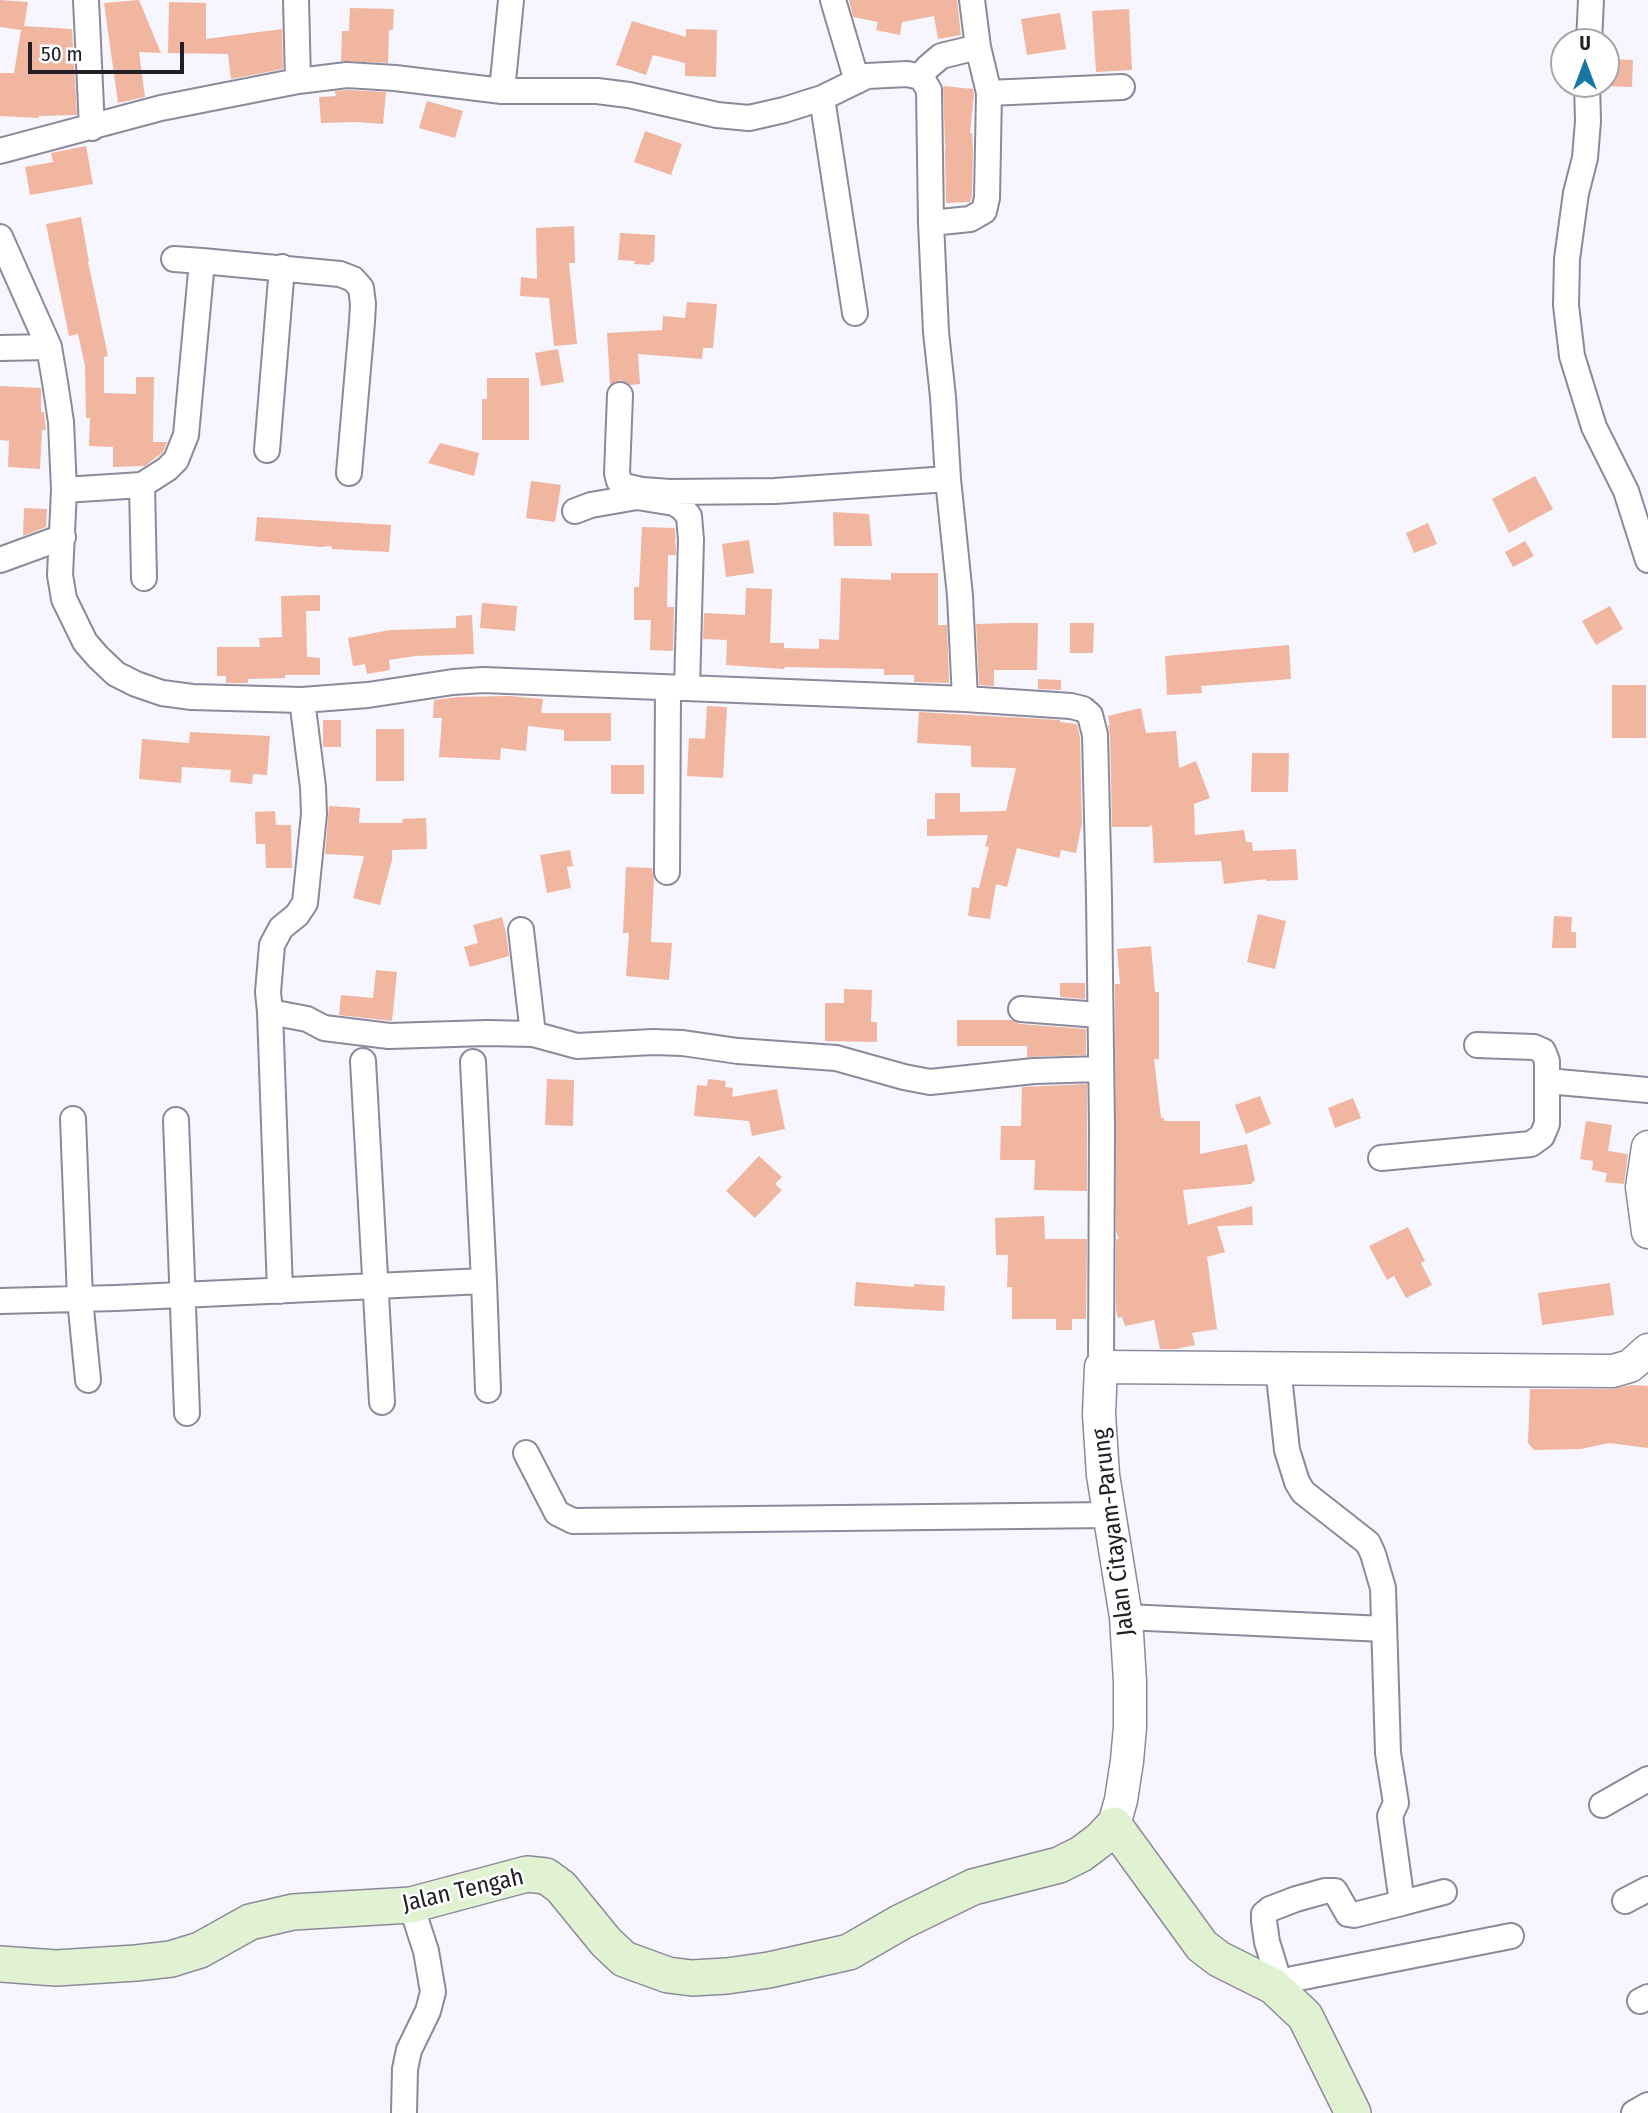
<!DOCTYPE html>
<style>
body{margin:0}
#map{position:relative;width:1648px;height:2113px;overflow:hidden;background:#f7f6fe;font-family:"Fira Sans Condensed",sans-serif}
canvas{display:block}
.north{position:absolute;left:1550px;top:28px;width:70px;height:70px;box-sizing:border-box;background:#fff;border:2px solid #a6a6a9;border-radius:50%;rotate:0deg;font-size:19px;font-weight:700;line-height:28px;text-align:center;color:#212027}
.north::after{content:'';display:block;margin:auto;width:24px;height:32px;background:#1877a4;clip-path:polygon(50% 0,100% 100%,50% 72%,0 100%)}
.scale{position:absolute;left:28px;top:42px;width:156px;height:32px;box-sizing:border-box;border:4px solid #212027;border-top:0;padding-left:9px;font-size:21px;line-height:24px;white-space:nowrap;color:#212027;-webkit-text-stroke:5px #fff;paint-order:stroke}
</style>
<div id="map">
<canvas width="1648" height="2113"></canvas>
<div class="north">U</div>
<div class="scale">50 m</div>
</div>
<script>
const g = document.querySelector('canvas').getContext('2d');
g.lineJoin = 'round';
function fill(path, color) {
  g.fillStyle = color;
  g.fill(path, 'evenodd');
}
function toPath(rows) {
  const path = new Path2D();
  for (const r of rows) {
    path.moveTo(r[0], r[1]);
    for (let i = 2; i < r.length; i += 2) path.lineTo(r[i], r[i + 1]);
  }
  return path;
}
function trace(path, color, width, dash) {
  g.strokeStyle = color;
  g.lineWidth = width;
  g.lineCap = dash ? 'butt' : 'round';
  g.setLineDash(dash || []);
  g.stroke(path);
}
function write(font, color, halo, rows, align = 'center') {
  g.font = font + ' "Fira Sans Condensed",sans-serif';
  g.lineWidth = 5;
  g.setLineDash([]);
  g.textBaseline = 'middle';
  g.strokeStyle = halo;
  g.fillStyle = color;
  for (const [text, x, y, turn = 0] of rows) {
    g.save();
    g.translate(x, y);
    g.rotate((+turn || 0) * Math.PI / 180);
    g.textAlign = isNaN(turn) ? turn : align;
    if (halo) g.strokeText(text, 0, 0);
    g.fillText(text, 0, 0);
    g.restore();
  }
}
fill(toPath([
 [0,0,28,2,24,26,72,29,77,115,39,116,39,118,0,116,0,73,14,73,21,30,0,27],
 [139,0,161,53,139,52,145,97,118,103,104,3],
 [849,0,957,0,961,35,938,39,934,16,902,22,900,35,876,30,878,22,853,17],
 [169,2,206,3,206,39,282,29,283,69,231,79,228,54,168,53],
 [350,8,394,9,393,30,389,30,388,63,341,61,342,31,349,31],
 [1129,9,1132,70,1096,72,1092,11],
 [1060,13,1066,49,1027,55,1021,19],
 [632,21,686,37,686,29,717,30,716,77,685,76,685,63,653,55,646,75,616,65],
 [1606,59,1633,60,1632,87,1606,86],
 [943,86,973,89,974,94,970,133,972,133,973,150,972,196,970,202,946,203,945,148,946,147,945,143],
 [347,90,386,92,383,124,357,122,321,123,319,97,336,96,335,91],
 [427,101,463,111,455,138,419,128],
 [645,131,682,144,671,175,634,162],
 [86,146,93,184,30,195,25,167,53,162,51,153],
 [81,217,89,262,88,262,108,356,104,357,104,393,136,394,136,377,154,377,153,442,167,442,163,452,145,466,113,467,113,447,89,446,90,418,86,418,85,366,78,334,69,336,46,224],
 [574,226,575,263,569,263,577,344,554,346,549,298,520,296,521,277,537,279,536,228],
 [620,233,655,235,654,262,651,262,650,265,634,264,635,261,618,260],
 [687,302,717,304,713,348,703,348,702,359,638,354,640,384,630,385,620,380,610,385,607,333,662,330,663,316,685,318],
 [558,349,564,382,541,386,535,353],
 [487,378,529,378,529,440,482,440,482,399,487,399],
 [0,386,41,388,41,412,44,412,46,430,42,430,40,469,8,467,9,441,0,440],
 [440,443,479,453,474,476,428,463],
 [1535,476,1553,509,1509,533,1492,499],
 [531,481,561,485,555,522,526,518],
 [24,508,47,509,46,527,23,536],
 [833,512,869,514,872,546,834,546],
 [257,517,391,525,389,552,332,549,331,546,321,547,255,541],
 [1428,523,1437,544,1414,553,1406,533],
 [642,527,675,528,676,555,668,555,667,607,674,607,673,651,650,650,651,620,634,620,634,587,639,587],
 [749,540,754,573,726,577,722,544],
 [1525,541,1534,556,1513,567,1505,552],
 [891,573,938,573,938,625,947,625,949,683,914,682,914,675,884,675,884,669,785,667,784,669,726,665,727,640,703,639,704,613,745,615,746,588,772,589,770,643,784,643,784,648,819,649,819,639,839,640,841,578,891,580],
 [320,595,320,611,306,611,307,657,320,658,320,675,285,675,285,678,248,679,248,683,226,683,226,676,217,676,217,647,260,647,259,638,282,637,281,596],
 [482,603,517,606,515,631,480,628],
 [1610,606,1623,629,1596,645,1582,621],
 [472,615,474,654,415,656,389,660,390,670,367,674,365,664,353,666,348,638,390,630,456,628,456,616],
 [1009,623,1038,623,1037,670,994,670,994,686,979,685,976,624],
 [1070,623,1094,623,1093,653,1070,653],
 [1289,645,1291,679,1201,686,1202,693,1167,695,1165,656],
 [1038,679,1061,680,1061,690,1038,689],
 [1612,685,1646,685,1646,738,1612,738],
 [508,696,543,699,541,713,611,713,611,741,564,741,564,730,528,726,526,751,501,748,500,760,439,757,442,718,433,718,434,700,458,697],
 [707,706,727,707,723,778,687,776,689,738,705,739],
 [1141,708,1146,733,1176,731,1179,768,1196,761,1210,798,1194,804,1195,835,1244,830,1246,842,1252,842,1253,851,1296,849,1298,880,1266,881,1266,879,1224,884,1221,861,1154,863,1152,825,1148,827,1112,827,1110,735,1108,725,1110,725,1108,716],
 [919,712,1060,720,1060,722,1077,724,1080,737,1082,827,1081,827,1076,853,1061,850,1059,858,1017,848,1007,887,996,884,990,919,968,916,972,887,979,888,989,847,985,846,988,835,927,836,927,819,935,819,935,793,960,793,960,812,1006,811,1016,768,971,767,971,746,917,743],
 [323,720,341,720,341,747,323,747],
 [376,729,404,729,404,781,376,781],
 [190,732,270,736,267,775,253,774,252,784,230,782,231,770,182,767,181,783,139,779,142,739,189,743],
 [1252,753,1289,753,1288,792,1251,792],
 [611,765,644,765,644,794,611,794],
 [329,806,360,808,359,823,403,823,402,819,426,818,427,849,392,850,392,860,380,905,353,898,364,856,325,854],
 [275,811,276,825,291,825,292,868,266,868,265,844,256,844,255,812],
 [570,850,573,866,567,867,571,888,547,893,540,855],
 [626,867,652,868,654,879,651,942,672,943,669,980,626,976,629,933,623,933],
 [1258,914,1286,921,1275,969,1247,962],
 [1554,916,1572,917,1571,932,1576,932,1576,948,1552,948],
 [502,917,506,933,509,956,470,967,464,947,478,943,473,925],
 [1151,946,1155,992,1159,992,1159,1059,1154,1059,1161,1118,1164,1118,1164,1121,1200,1121,1200,1154,1247,1144,1255,1181,1252,1182,1252,1184,1183,1190,1188,1225,1252,1206,1253,1225,1217,1226,1225,1252,1207,1257,1217,1329,1192,1333,1195,1345,1176,1349,1160,1349,1154,1320,1125,1326,1122,1317,1118,1318,1116,1310,1116,1239,1119,1239,1116,1231,1115,984,1120,984,1117,949],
 [376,970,397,972,392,1021,339,1015,341,995,373,998],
 [1060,983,1085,983,1085,999,1060,997],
 [844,989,872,990,871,1022,877,1022,877,1042,825,1041,825,1003,844,1003],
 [957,1020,1012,1020,1020,1024,1086,1029,1086,1055,1027,1057,1027,1046,957,1046],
 [547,1079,574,1080,573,1126,545,1125],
 [708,1079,726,1081,725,1087,733,1088,732,1097,777,1089,785,1129,752,1136,749,1121,694,1116,697,1085,707,1086],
 [1087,1084,1087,1191,1034,1190,1035,1160,1000,1160,1001,1126,1021,1126,1022,1087],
 [1260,1096,1271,1124,1246,1134,1235,1105],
 [1353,1098,1361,1118,1335,1128,1328,1108],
 [1586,1121,1612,1125,1608,1151,1628,1154,1624,1184,1605,1182,1607,1173,1592,1170,1593,1161,1580,1159],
 [759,1156,782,1177,775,1184,782,1190,755,1218,726,1191],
 [1044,1216,1045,1239,1087,1239,1086,1319,1072,1319,1072,1330,1056,1330,1056,1319,1012,1319,1012,1287,1007,1287,1008,1255,996,1255,995,1218],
 [1408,1227,1425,1261,1421,1263,1432,1285,1406,1298,1394,1276,1387,1280,1369,1246],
 [856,1282,914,1287,914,1284,945,1286,944,1311,854,1306],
 [1610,1283,1614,1315,1542,1325,1538,1293],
 [1631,1385,1648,1386,1648,1448,1609,1443,1581,1449,1534,1450,1528,1443,1530,1389,1613,1389]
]), '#f0b69f');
const minor = toPath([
 [86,0,92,128],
 [296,0,298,81],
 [833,0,857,81],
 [1589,42,1591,0],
 [921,77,927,68,941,56,978,47],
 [1587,84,1588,121,1585,158,1576,193,1567,259,1566,305,1572,356,1594,427,1626,491,1648,560],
 [502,91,511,0],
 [989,93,1122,87],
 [822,98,855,313],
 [0,151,161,108,298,81,347,75,395,78,502,91,597,91,629,95,717,115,749,118,784,110,822,98,867,76,907,74,921,77,929,90,931,223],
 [0,237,49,347,55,382,61,422,64,490,60,575,64,599,85,642,98,657,116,674,136,684,162,693,192,697,302,700,368,695,453,682,483,680,965,699,1071,706,1083,709,1090,715,1095,735,1099,897,1102,1128,1101,1367],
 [202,261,340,274,353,279,361,288,363,304,362,322,349,473],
 [0,348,49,347],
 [620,395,617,473,619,481,624,486,642,490,670,492,775,491,948,479],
 [267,450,282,267],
 [142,485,144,578],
 [64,490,142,485,167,469,176,460,186,435,202,261,174,259],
 [575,511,591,505,637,497,674,503,681,507,689,516,691,540,687,688],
 [0,560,63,537],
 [965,699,960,596,948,479,943,397,936,332,931,223,970,219,984,211,987,198,989,93,978,47,972,0],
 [667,872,668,688],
 [521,930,533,1034],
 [1021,1009,1099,1015],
 [270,1012,307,1019,324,1028,389,1036,487,1033,533,1034,577,1046,653,1042,683,1043,738,1051,836,1058,904,1077,930,1082,1034,1071,1100,1069],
 [1477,1045,1534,1047,1543,1051,1547,1061,1547,1081,1648,1090],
 [363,1061,382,1402],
 [73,1119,80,1299,88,1380],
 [176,1120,187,1413],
 [1381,1158,1531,1144,1542,1136,1547,1124,1547,1081],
 [484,1281,488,1390],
 [280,1291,270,1012,268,992,272,945,281,928,297,915,305,903,314,814,313,787,302,700],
 [0,1301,116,1298,484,1281,473,1062],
 [1278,1367,1287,1450,1297,1482,1303,1492,1368,1543,1373,1554,1383,1588,1388,1753,1396,1803,1390,1816,1402,1903,1444,1892],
 [526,1453,557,1513,573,1521,1109,1515],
 [1126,1617,1384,1629],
 [1602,1805,1648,1779],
 [1625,1901,1648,1889],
 [1280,1984,1267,1942,1264,1921,1264,1914,1270,1909,1296,1899,1325,1891,1335,1891,1348,1914,1354,1915,1402,1903],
 [1273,1986,1293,1979,1511,1936],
 [1640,2001,1648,1997],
 [404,2113,405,2069,409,2050,428,2011,433,1992,426,1951,411,1905],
 [1634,2113,1648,2105]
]);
const tertiary = toPath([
 [1648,1147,1642,1187,1648,1232],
 [1114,1825,1121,1800,1127,1761,1130,1727,1130,1682,1126,1617,1103,1475,1099,1414,1101,1367,1613,1371,1630,1366,1648,1350]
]);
const secondary = toPath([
 [0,1964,56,1968,136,1963,171,1959,200,1950,250,1922,293,1912,411,1905,527,1874,546,1876,561,1887,606,1942,624,1959,668,1975,692,1978,727,1976,769,1970,849,1952,901,1922,973,1887,1059,1865,1081,1854,1101,1839,1114,1825,1202,1946,1219,1959,1273,1986,1305,2016,1353,2113]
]);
trace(minor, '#8c899b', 28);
trace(tertiary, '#8c899b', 35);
trace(secondary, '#8c899b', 38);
trace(minor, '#fff', 24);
trace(tertiary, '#fff', 32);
trace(secondary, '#e0f2d2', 35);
write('24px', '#212027', '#fff', [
 ["Jalan Citayam-Parung",1114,1532,-97],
 ["Jalan Tengah",463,1891,-13]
]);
</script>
